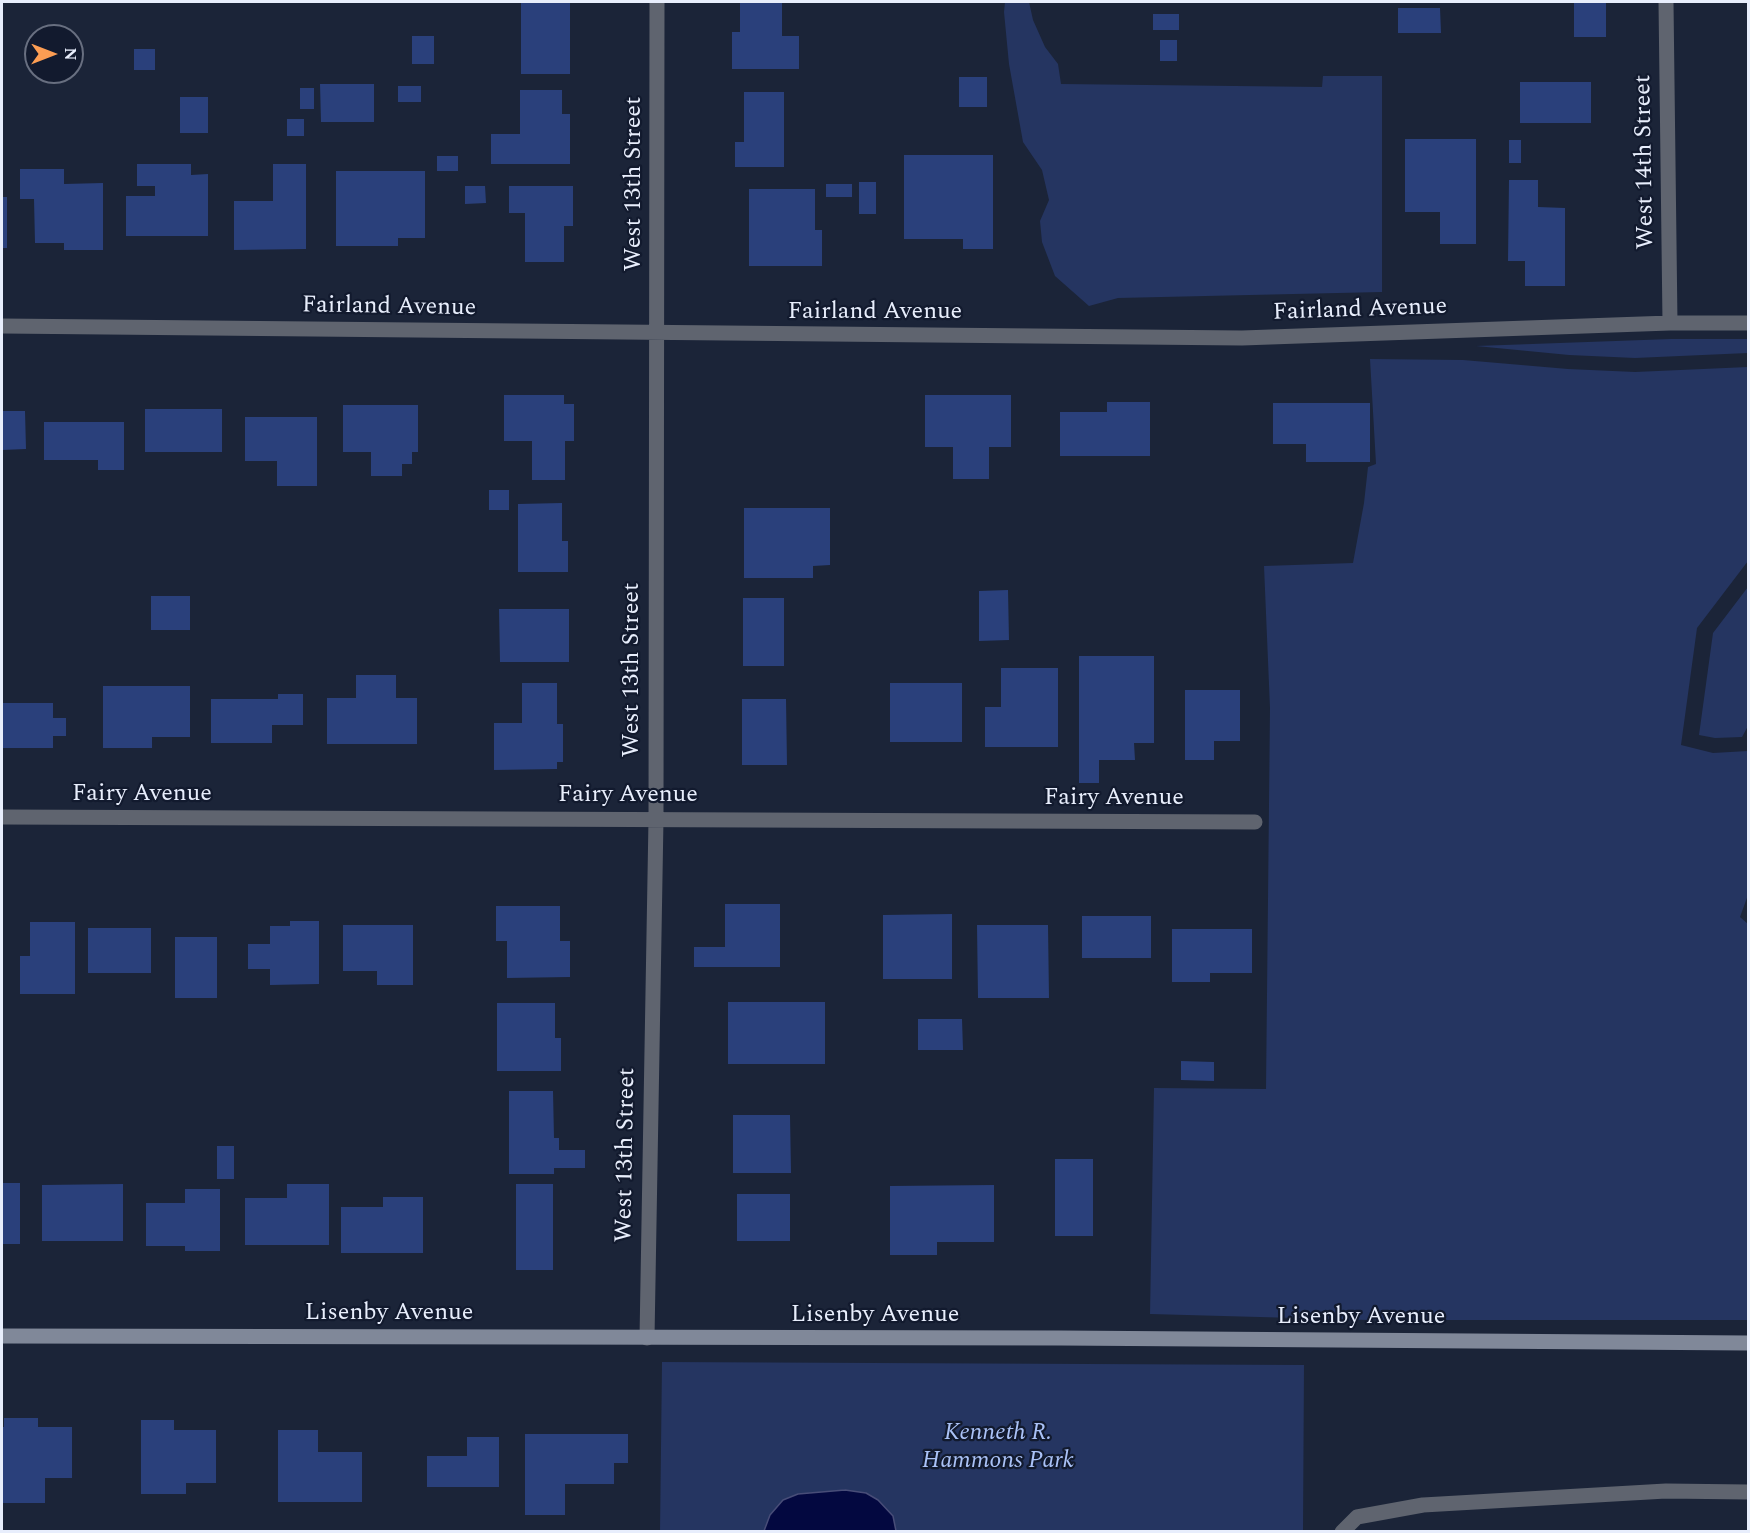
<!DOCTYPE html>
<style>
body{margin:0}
#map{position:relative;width:1750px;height:1533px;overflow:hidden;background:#1b2438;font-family:Spectral,serif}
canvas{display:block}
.frame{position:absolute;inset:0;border:3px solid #e8eefc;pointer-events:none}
.north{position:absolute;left:24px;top:24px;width:60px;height:60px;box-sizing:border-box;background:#121a2e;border:2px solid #686f80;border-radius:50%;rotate:90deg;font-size:16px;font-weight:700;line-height:24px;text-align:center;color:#e8eefc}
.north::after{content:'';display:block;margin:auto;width:21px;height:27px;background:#fc9d53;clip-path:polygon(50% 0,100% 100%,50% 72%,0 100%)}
</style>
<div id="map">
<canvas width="1750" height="1533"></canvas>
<div class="frame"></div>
<div class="north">N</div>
</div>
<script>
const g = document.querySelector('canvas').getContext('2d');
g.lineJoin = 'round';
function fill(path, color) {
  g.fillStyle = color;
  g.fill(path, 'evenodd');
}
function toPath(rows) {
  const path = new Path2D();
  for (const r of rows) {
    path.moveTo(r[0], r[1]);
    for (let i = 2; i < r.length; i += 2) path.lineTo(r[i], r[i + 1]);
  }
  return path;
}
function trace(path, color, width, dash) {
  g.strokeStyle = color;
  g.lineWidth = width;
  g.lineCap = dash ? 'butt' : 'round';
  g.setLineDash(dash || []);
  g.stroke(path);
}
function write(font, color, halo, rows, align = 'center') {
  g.font = font + ' Spectral,serif';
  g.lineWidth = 4.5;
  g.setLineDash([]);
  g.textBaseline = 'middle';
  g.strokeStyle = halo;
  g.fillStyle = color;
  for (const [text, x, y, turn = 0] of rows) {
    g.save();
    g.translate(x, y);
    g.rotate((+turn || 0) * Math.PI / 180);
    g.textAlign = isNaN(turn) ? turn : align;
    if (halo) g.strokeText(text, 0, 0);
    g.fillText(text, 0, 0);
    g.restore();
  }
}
fill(toPath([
 [1005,2,1029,2,1033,20,1045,47,1058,64,1061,84,1322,87,1323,76,1382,76,1382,292,1118,298,1089,306,1055,276,1042,242,1040,221,1049,200,1042,170,1023,142,1009,64,1004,12],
 [1671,339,1748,339,1748,353,1635,358,1569,355,1476,346],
 [1370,359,1463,360,1568,369,1635,372,1748,367,1748,561,1697,628,1681,745,1713,753,1748,751,1748,895,1740,917,1748,924,1748,1320,1368,1320,1150,1314,1154,1088,1266,1089,1270,708,1264,566,1353,563,1364,503,1368,467,1376,464],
 [1748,587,1748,726,1742,737,1715,738,1699,735,1713,633],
 [662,1362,1304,1365,1303,1531,660,1532]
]), '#253561');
const water = toPath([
 [845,1490,866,1493,878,1500,893,1516,896,1531,764,1531,770,1515,783,1500,798,1494,845,1490]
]);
fill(water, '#030840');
trace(water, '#484d78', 1.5);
fill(toPath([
 [521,2,570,2,570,74,521,74],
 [1574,2,1606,2,1606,37,1574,37],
 [740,3,782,3,782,36,799,36,799,69,732,69,732,32,740,32],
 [1398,8,1440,8,1441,33,1398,33],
 [1153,14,1179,14,1179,30,1153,30],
 [412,36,434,36,434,64,412,64],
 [1160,40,1177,40,1177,61,1160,61],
 [134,49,155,49,155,70,134,70],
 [959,77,987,77,987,107,959,107],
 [1520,82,1591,82,1591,123,1520,123],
 [320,84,374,84,374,122,321,122],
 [398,86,421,86,421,102,398,102],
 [300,88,314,88,314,109,300,109],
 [520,90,562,90,562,114,570,114,570,164,491,164,491,134,520,134],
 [744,92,784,92,784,167,735,167,735,142,744,142],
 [180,97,208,97,208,133,180,133],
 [287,119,304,119,304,136,287,136],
 [1405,139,1476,139,1476,244,1440,244,1440,212,1405,212],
 [1509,140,1521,140,1521,163,1509,163],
 [904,155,993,155,993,249,963,249,963,239,904,239],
 [437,156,458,156,458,171,437,171],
 [137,164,191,164,191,175,208,174,208,236,126,236,126,196,155,196,155,186,137,186],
 [273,164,306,164,306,249,234,250,234,201,273,201],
 [20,169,64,169,64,184,103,183,103,250,64,250,64,243,35,243,34,199,20,199],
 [336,171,425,171,425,238,398,238,398,246,336,246],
 [1509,180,1538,180,1538,207,1565,208,1565,286,1525,286,1525,261,1508,261],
 [859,182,876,182,876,214,859,214],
 [826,184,852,184,852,197,826,197],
 [465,186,485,186,486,203,465,204],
 [509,186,573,186,573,226,564,226,564,262,525,262,525,213,509,213],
 [749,189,815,189,815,230,822,230,822,266,749,266],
 [2,197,7,197,7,248,2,248],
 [504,395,564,395,564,404,574,404,574,441,565,441,565,480,532,480,532,441,504,441],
 [925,395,1011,395,1011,447,989,447,989,479,953,479,953,447,925,447],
 [1107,402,1150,402,1150,456,1060,456,1060,412,1107,412],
 [1273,403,1370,403,1370,462,1306,462,1306,444,1273,444],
 [343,405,418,405,418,452,412,452,412,464,402,464,402,476,371,476,371,452,343,452],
 [145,409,222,409,222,452,145,452],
 [2,411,25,411,26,449,2,450],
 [245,417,317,417,317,486,277,486,277,461,245,461],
 [44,422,124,422,124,470,98,470,98,460,44,460],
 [489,490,509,490,509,510,489,510],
 [562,503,562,541,568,541,568,572,518,572,518,504],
 [744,508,830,508,830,565,813,566,813,578,744,578],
 [1008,590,1009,640,979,641,979,591],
 [151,596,190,596,190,630,151,630],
 [743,598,784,598,784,666,743,666],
 [499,609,569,609,569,662,500,662],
 [1079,656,1154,656,1154,743,1134,743,1135,760,1099,760,1099,783,1079,783],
 [1001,668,1058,668,1058,747,985,747,985,707,1001,707],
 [356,675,396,675,396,698,417,698,417,744,327,744,327,698,356,698],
 [522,683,557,683,557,724,563,724,563,762,557,762,557,769,494,770,494,723,522,723],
 [890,683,962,683,962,742,890,742],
 [103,686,190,686,190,737,152,737,152,748,103,748],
 [1185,690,1240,690,1240,741,1214,741,1214,760,1185,760],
 [278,694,303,694,303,725,272,725,272,743,211,743,211,699,278,699],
 [742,699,786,699,787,765,742,765],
 [2,703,53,703,53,718,66,718,66,736,53,736,53,748,2,748],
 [725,904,780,904,780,967,694,967,694,947,725,947],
 [496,906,560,906,560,941,570,941,570,977,507,978,507,941,496,941],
 [952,914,952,979,883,979,883,915],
 [1082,916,1151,916,1151,958,1082,958],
 [290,921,319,921,319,984,270,985,270,969,248,969,248,944,270,944,270,926,290,926],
 [30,922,75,922,75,994,20,994,20,956,30,956],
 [343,925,413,925,413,985,377,985,377,971,343,971],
 [977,925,1048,925,1049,998,978,998],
 [88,928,151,928,151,973,88,973],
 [1172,929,1252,929,1252,973,1210,973,1210,982,1172,982],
 [175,937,217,937,217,998,175,998],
 [728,1002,825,1002,825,1064,728,1064],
 [497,1003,555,1003,555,1038,561,1038,561,1071,497,1071],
 [918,1019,962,1019,963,1050,918,1050],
 [1181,1061,1214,1062,1214,1081,1181,1080],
 [509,1091,553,1091,554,1138,559,1138,559,1150,585,1150,585,1168,554,1168,554,1174,509,1174],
 [733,1115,790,1115,791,1173,733,1173],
 [217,1146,234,1146,234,1179,217,1179],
 [1055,1159,1093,1159,1093,1236,1055,1236],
 [2,1183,20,1183,20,1244,2,1244],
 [123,1184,123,1241,42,1241,42,1185],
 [287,1184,329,1184,329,1245,245,1245,245,1198,287,1198],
 [516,1184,553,1184,553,1270,516,1270],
 [994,1185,994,1242,937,1242,937,1255,890,1255,890,1186],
 [185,1189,220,1189,220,1251,185,1251,185,1246,146,1246,146,1203,185,1203],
 [737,1194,790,1194,790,1241,737,1241],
 [383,1197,423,1197,423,1253,341,1253,341,1207,383,1207],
 [4,1418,38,1418,38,1427,72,1427,72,1478,45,1478,45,1503,2,1503,2,1427,4,1427],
 [141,1420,174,1420,174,1430,216,1430,216,1483,186,1483,186,1494,141,1494],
 [278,1430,318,1430,318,1452,362,1452,362,1502,278,1502],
 [525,1434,628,1434,628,1463,614,1463,614,1484,565,1484,565,1515,525,1515],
 [467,1437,499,1437,499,1487,427,1487,427,1456,467,1456]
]), '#2a407b');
trace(toPath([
 [1342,1532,1357,1517,1423,1505,1666,1491,1748,1492]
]), '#5f646f', 15);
trace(toPath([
 [1666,2,1670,323],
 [2,326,1242,338,1670,323,1748,323],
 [2,817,1255,822],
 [647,1338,656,819,657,2]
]), '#5f646f', 15);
trace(toPath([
 [2,1336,1061,1338,1748,1343]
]), '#808899', 15);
write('24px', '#e8eefc', '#121a2e', [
 ["West 14th Street",1646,162,-91],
 ["West 13th Street",635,184,-90],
 ["Fairland Avenue",389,308,1],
 ["Fairland Avenue",1360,311,-2],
 ["Fairland Avenue",875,313],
 ["West 13th Street",633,670,-90],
 ["Fairy Avenue",142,795],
 ["Fairy Avenue",628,796],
 ["Fairy Avenue",1114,799],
 ["West 13th Street",627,1155,-89],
 ["Lisenby Avenue",389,1314],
 ["Lisenby Avenue",875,1316],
 ["Lisenby Avenue",1361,1318]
]);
write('italic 24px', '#aac2f7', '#121a2e', [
 ["Kenneth R.",998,1434],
 ["Hammons Park",998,1462]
]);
</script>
